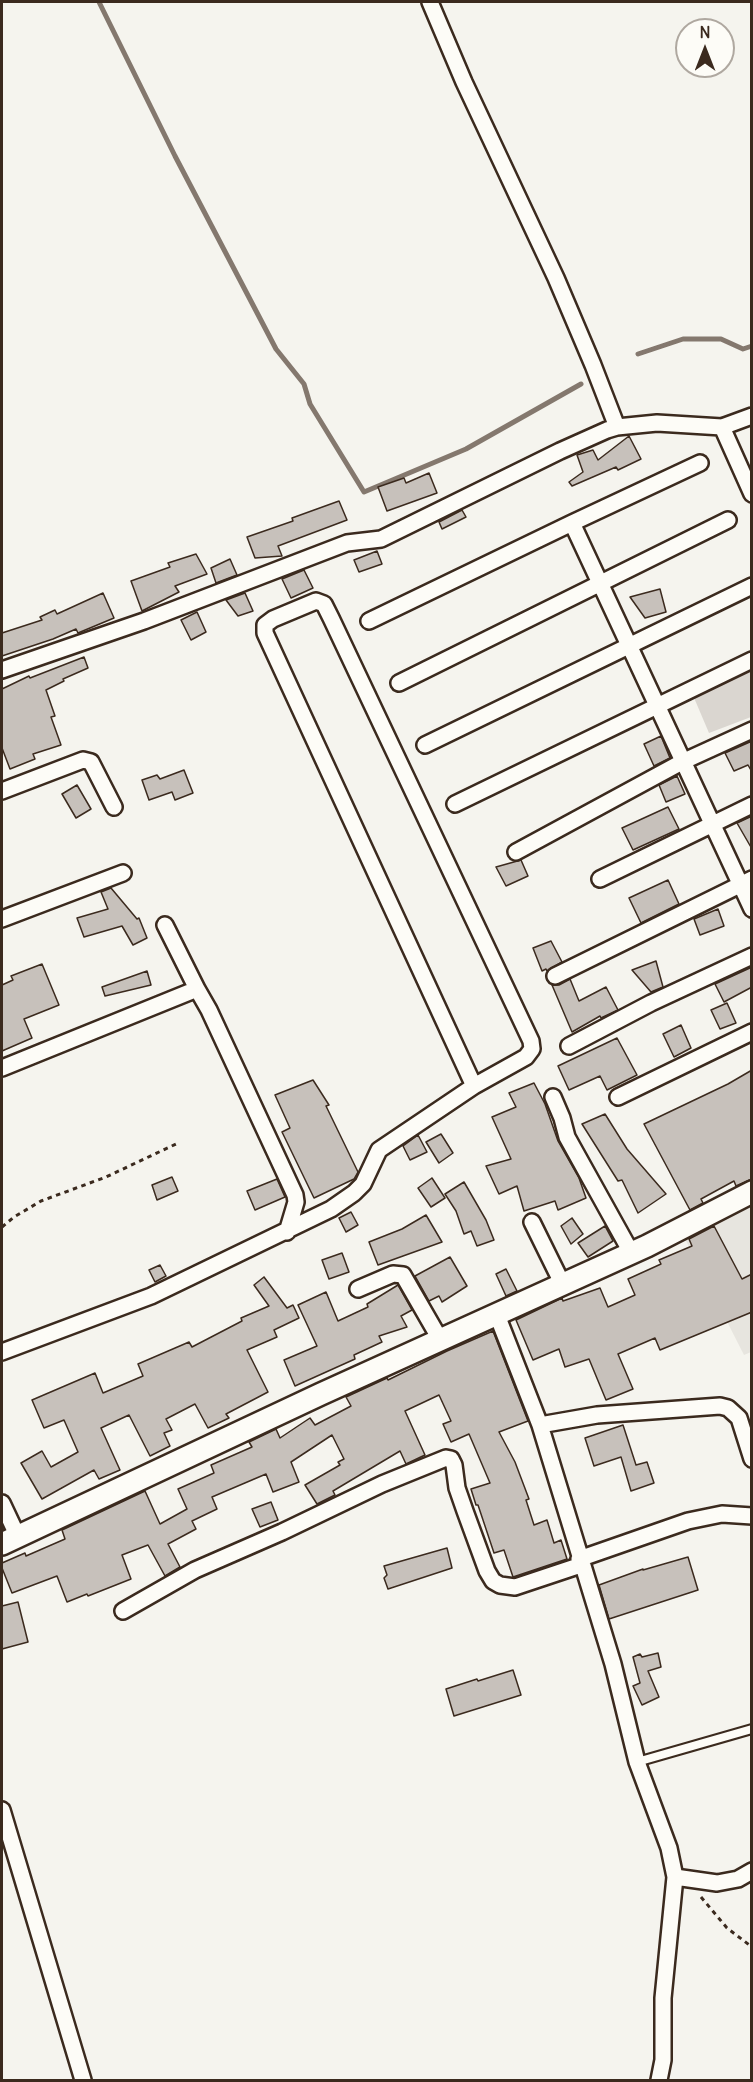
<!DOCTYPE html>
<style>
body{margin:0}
#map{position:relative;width:753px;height:2082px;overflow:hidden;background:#f5f4ee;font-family:Delius,sans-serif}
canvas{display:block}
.frame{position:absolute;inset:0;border:3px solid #3b2a1e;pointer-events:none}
.north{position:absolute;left:675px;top:18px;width:60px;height:60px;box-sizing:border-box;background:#fdfcf7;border:2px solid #afa8a0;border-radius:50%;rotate:0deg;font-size:16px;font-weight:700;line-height:24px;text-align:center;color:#3b2a1e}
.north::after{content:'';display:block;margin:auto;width:21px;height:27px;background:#3b2a1e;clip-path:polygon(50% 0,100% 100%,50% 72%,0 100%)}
</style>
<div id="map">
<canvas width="753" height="2082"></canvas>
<div class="frame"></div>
<div class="north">N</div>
</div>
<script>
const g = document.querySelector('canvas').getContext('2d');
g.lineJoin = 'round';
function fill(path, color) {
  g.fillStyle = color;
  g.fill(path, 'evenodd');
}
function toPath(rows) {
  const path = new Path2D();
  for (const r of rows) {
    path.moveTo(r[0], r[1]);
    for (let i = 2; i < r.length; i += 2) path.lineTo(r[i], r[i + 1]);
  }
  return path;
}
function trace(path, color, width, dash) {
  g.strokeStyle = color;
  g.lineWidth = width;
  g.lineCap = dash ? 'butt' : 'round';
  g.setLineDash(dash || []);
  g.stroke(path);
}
fill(toPath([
 [751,1196,751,1352,744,1355,681,1231]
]), '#e7e5df');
fill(toPath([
 [751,669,751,717,709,733,692,693]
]), '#dad6d0');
trace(toPath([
 [99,2,175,156,276,349,304,384,310,404,364,492,466,449,581,384],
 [638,354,683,339,721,339,743,349,752,346]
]), '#84786e', 5);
const building = toPath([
 [629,436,641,459,618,470,616,467,572,486,569,482,583,472,577,455,593,450,598,460,629,436],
 [429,473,437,493,387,511,378,487,404,478,406,483,429,473],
 [339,501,347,520,278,546,282,556,255,558,247,537,293,521,292,518,339,501],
 [462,510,466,517,442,529,439,522,462,510],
 [377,551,382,564,359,572,354,560,377,551],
 [196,554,207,574,175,586,179,592,142,611,131,581,170,567,168,563,196,554],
 [230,559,237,575,216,583,211,568,230,559],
 [304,570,313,588,291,598,282,579,304,570],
 [660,589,666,612,645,618,630,597,660,589],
 [103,593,114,618,78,633,76,629,53,639,2,656,2,633,42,620,40,617,55,610,57,614,103,593],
 [245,593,253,611,238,616,226,600,245,593],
 [197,612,206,632,191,640,181,620,197,612],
 [84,657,88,668,63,679,64,681,46,690,55,716,51,717,61,745,33,754,35,759,10,769,2,748,2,689,29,676,30,678,84,657],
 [661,736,670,758,654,766,644,744,661,736],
 [752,741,752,772,748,765,734,771,725,753,752,741],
 [184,770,193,793,175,800,172,792,149,800,142,780,157,775,160,779,184,770],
 [677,776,685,794,666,802,659,785,677,776],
 [77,785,91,809,76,818,62,794,77,785],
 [668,807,679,829,633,850,622,828,668,807],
 [752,816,752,849,737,823,752,816],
 [521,860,528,876,506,886,496,867,521,860],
 [668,880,679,904,641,923,629,898,668,880],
 [111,888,137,919,139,918,147,938,133,945,122,926,84,937,77,918,108,909,101,892,111,888],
 [718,909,724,926,700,935,694,919,718,909],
 [551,941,562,962,547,971,546,969,542,971,533,948,551,941],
 [656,961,663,987,651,992,632,970,656,961],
 [42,964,59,1005,24,1019,32,1038,2,1051,2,985,13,980,11,976,42,964],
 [752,967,752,987,724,1002,715,984,752,967],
 [147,971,151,985,105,996,102,987,147,971],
 [570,979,579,1001,606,987,618,1010,601,1018,600,1016,572,1032,552,985,559,985,570,979],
 [727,1003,736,1023,720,1029,711,1010,727,1003],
 [681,1025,691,1048,674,1057,663,1034,681,1025],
 [617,1038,637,1075,607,1090,600,1076,569,1090,558,1066,617,1038],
 [752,1070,752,1179,736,1186,734,1181,701,1199,703,1203,690,1210,644,1124,728,1084,752,1070],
 [313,1080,329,1105,326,1106,358,1172,354,1179,314,1198,282,1132,290,1128,275,1095,313,1080],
 [534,1083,545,1104,558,1141,579,1178,586,1198,558,1210,555,1201,524,1211,517,1186,499,1194,486,1166,511,1159,492,1117,516,1107,509,1093,534,1083],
 [605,1114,627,1149,666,1194,638,1213,622,1180,618,1181,582,1124,605,1114],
 [441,1134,453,1153,439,1163,426,1142,441,1134],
 [418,1135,427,1152,410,1160,403,1146,418,1135],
 [172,1177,178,1191,157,1200,152,1185,172,1177],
 [432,1178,445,1198,431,1207,418,1188,432,1178],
 [277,1179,285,1197,255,1210,247,1191,277,1179],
 [464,1182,486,1220,494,1240,477,1246,471,1231,464,1234,456,1211,445,1194,464,1182],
 [351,1212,358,1225,346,1232,339,1218,351,1212],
 [426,1215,442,1242,378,1265,369,1242,402,1229,426,1215],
 [572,1218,583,1234,571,1244,561,1226,572,1218],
 [605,1226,613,1241,588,1257,578,1243,605,1226],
 [714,1226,742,1279,752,1274,752,1312,660,1350,655,1338,618,1354,633,1389,606,1400,589,1359,565,1367,559,1349,533,1360,516,1320,562,1298,563,1301,600,1288,608,1307,635,1295,628,1279,661,1264,659,1260,692,1246,689,1239,714,1226],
 [342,1253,349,1272,329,1279,322,1260,342,1253],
 [450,1257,467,1286,442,1302,439,1296,429,1301,415,1276,450,1257],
 [160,1265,166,1276,155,1282,149,1270,160,1265],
 [506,1269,517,1291,506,1296,496,1274,506,1269],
 [264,1277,287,1308,293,1305,299,1318,274,1330,277,1337,247,1350,268,1392,226,1414,229,1418,208,1428,195,1404,166,1419,172,1430,164,1433,170,1446,150,1456,129,1415,101,1428,120,1470,99,1479,94,1470,42,1499,21,1463,42,1451,51,1467,78,1452,64,1420,44,1428,32,1400,95,1373,103,1393,143,1376,138,1364,189,1342,192,1347,242,1321,241,1318,269,1306,254,1285,264,1277],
 [398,1285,412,1310,401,1316,407,1327,379,1336,382,1342,354,1355,355,1359,295,1386,284,1360,317,1346,298,1305,326,1292,338,1321,368,1307,367,1304,398,1285],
 [493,1331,528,1421,499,1432,515,1462,529,1499,526,1500,534,1525,547,1520,554,1543,561,1540,567,1559,513,1577,504,1550,494,1553,478,1505,476,1505,471,1489,490,1483,469,1434,451,1442,443,1424,451,1421,439,1395,405,1411,425,1455,406,1464,400,1451,333,1491,335,1495,317,1504,305,1485,340,1465,338,1462,344,1459,332,1435,291,1462,299,1482,273,1492,266,1474,212,1497,217,1509,192,1521,196,1529,168,1544,180,1567,165,1576,148,1545,122,1555,131,1579,88,1596,87,1594,67,1602,57,1576,12,1593,2,1568,2,1563,25,1553,26,1556,65,1539,62,1530,145,1491,160,1524,187,1509,178,1489,214,1473,211,1465,252,1447,249,1442,276,1429,280,1438,310,1418,315,1425,351,1406,346,1397,387,1378,388,1380,447,1351,493,1331],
 [623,1425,636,1465,647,1462,654,1483,631,1491,621,1457,594,1466,585,1438,623,1425],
 [271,1502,278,1520,260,1527,252,1509,271,1502],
 [447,1548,452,1568,388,1589,384,1578,387,1575,384,1566,447,1548],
 [688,1557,698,1590,609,1619,599,1585,643,1569,643,1570,688,1557],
 [18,1602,28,1642,2,1649,2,1606,18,1602],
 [658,1653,661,1667,648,1671,659,1697,642,1705,633,1686,640,1683,633,1657,640,1654,642,1657,658,1653],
 [513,1670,521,1695,454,1716,446,1689,477,1679,478,1681,513,1670]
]);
fill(building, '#c7c1bb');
trace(building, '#3b2a1e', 1.5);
const lane = toPath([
 [637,1762,752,1729]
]);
const street = toPath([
 [430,2,464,82,556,278,593,365,617,427],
 [722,427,752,494],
 [572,523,752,909],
 [369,621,572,523,700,463],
 [2,670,144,621,347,543,381,539,560,451,607,430,617,427,657,423,722,427,752,416],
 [399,683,728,520],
 [425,745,752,586],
 [2,791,83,760,91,762,114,807],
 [455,804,752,660],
 [516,852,682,762,752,730],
 [600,879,752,805],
 [2,919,123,873],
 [165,925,197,989],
 [555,976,752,879],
 [569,1046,651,1003,752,956],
 [2,1068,197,989,209,1010,295,1195,296,1202,287,1232],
 [553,1097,562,1118,567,1137,632,1254],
 [618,1097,752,1032],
 [532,1222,562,1283],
 [358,1289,393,1274,403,1275,441,1341],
 [497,1315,540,1425,613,1664,637,1762,669,1848,675,1877,663,1998,663,2060,659,2080],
 [2,1352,151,1296,331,1209,354,1193,363,1184,379,1150,474,1086,526,1057,532,1049,531,1041,331,618,324,604,316,601,273,619,265,625,265,633,474,1086],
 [540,1425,597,1415,720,1406,728,1408,739,1418,752,1459],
 [2,1503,18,1537],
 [579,1559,688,1521,722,1514,752,1516],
 [123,1611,195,1570,282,1532,382,1484,446,1458,451,1459,454,1465,457,1488,465,1511,487,1571,493,1581,500,1585,515,1587,581,1565],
 [2,1810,83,2080],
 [675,1877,717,1883,738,1879,752,1871]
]);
const secondary = toPath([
 [2,1544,321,1394,647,1246,752,1192]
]);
trace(lane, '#3b2a1e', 12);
trace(street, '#3b2a1e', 20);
trace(secondary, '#3b2a1e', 26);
trace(toPath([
 [2,1227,14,1217,41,1201,106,1177,176,1144],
 [701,1897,727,1928,752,1947]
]), '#3b2a1e', 3, [4.5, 4.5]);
trace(lane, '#fdfcf7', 8);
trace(street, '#fdfcf7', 15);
trace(secondary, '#fdfcf7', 21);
</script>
